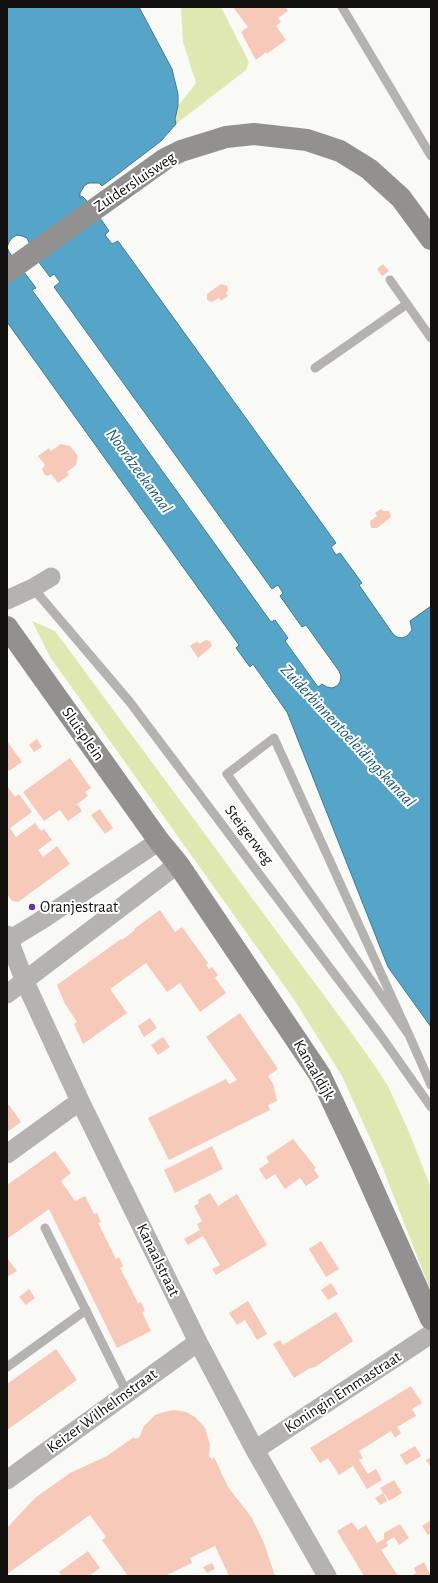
<!DOCTYPE html>
<style>
body{margin:0}
#map{position:relative;width:438px;height:1583px;overflow:hidden;background:#f9f9f6;font-family:"Alegreya Sans",sans-serif}
canvas{display:block}
.frame{position:absolute;inset:0;border:8px solid #121110;pointer-events:none}
</style>
<div id="map">
<canvas width="438" height="1583"></canvas>
<div class="frame"></div>
</div>
<script>
const g = document.querySelector('canvas').getContext('2d');
g.lineJoin = 'round';
function fill(path, color) {
  g.fillStyle = color;
  g.fill(path, 'evenodd');
}
function toPath(rows) {
  const path = new Path2D();
  for (const r of rows) {
    path.moveTo(r[0], r[1]);
    for (let i = 2; i < r.length; i += 2) path.lineTo(r[i], r[i + 1]);
  }
  return path;
}
function trace(path, color, width, dash) {
  g.strokeStyle = color;
  g.lineWidth = width;
  g.lineCap = dash ? 'butt' : 'round';
  g.setLineDash(dash || []);
  g.stroke(path);
}
function write(font, color, halo, rows, align = 'center') {
  g.font = font + ' "Alegreya Sans",sans-serif';
  g.lineWidth = 4;
  g.setLineDash([]);
  g.textBaseline = 'middle';
  g.strokeStyle = halo;
  g.fillStyle = color;
  for (const [text, x, y, turn = 0] of rows) {
    g.save();
    g.translate(x, y);
    g.rotate((+turn || 0) * Math.PI / 180);
    g.textAlign = isNaN(turn) ? turn : align;
    if (halo) g.strokeText(text, 0, 0);
    g.fillText(text, 0, 0);
    g.restore();
  }
}
fill(toPath([
 [181,7,221,7,249,62,246,70,176,124,175,119,178,106,196,83,183,42],
 [32,621,55,631,348,1028,375,1066,388,1086,409,1132,431,1188,431,1292,378,1156,342,1076,293,998,50,657]
]), '#e0e8b2');
const water = toPath([
 [7,7,139,7,172,69,178,94,178,106,175,119,176,124,161,141,102,186,99,183,89,183,85,185,80,193,80,198,82,196,91,205,109,231,105,235,112,244,118,241,336,543,331,547,336,555,340,553,362,583,359,585,393,634,397,637,402,638,407,636,412,630,410,621,431,606,431,1027,388,967,287,712,253,664,250,667,236,648,239,645,7,322,7,7],
 [17,235,22,236,27,238,30,245,29,249,50,277,54,274,60,282,54,287,272,589,278,585,283,593,280,596,302,627,306,625,339,671,341,676,340,682,337,686,332,688,327,687,322,684,318,687,285,641,288,638,275,620,271,622,32,290,36,288,9,252,7,247,9,242,12,238,17,235]
]);
fill(water, '#55a5c9');
trace(water, '#417992', 1);
fill(toPath([
 [233,7,285,7,288,11,278,18,281,22,276,26,286,40,267,54,266,52,256,60,241,32,248,27],
 [383,264,389,271,382,276,377,269],
 [221,284,227,286,228,290,226,293,228,296,221,301,219,298,212,302,207,300,207,294],
 [61,444,70,446,78,456,76,465,67,472,69,475,58,483,51,474,47,476,44,474,42,469,45,465,38,456,49,448,51,451],
 [381,509,383,511,389,511,391,516,390,518,377,528,371,528,370,521,377,516,375,513],
 [206,640,210,641,212,646,198,658,190,646,197,641,199,644],
 [37,739,42,747,34,752,29,745],
 [7,741,22,762,9,771,7,768],
 [70,758,91,788,85,792,88,796,77,804,82,811,68,821,60,810,44,821,23,792],
 [7,786,15,797,19,794,32,812,10,828,16,837,35,823,41,831,44,829,52,840,38,850,43,857,57,846,70,864,18,902,12,901,7,894],
 [100,809,113,828,105,834,91,815],
 [160,910,175,932,182,927,208,963,206,965,209,969,212,967,218,975,215,978,226,993,200,1012,180,983,167,992,146,963,110,989,127,1013,83,1044,74,1024,77,1022,65,1004,57,985,121,939,122,940,135,930,134,929],
 [240,1013,278,1069,268,1076,273,1084,277,1101,268,1105,270,1110,169,1160,148,1118,226,1079,229,1084,237,1080,206,1037],
 [150,1018,157,1028,144,1037,138,1026],
 [163,1037,170,1047,158,1055,151,1045],
 [9,1105,21,1122,7,1132,7,1106],
 [293,1139,316,1168,314,1169,319,1177,306,1186,300,1178,285,1189,275,1174,266,1180,259,1169,269,1162,266,1157],
 [212,1146,223,1169,175,1193,164,1170],
 [55,1151,71,1173,61,1181,75,1201,85,1196,94,1214,97,1213,101,1222,98,1223,116,1259,119,1257,123,1266,120,1268,138,1303,141,1302,145,1311,142,1312,151,1331,117,1348,49,1209,7,1239,7,1185],
 [210,1193,218,1206,237,1194,267,1245,216,1275,212,1269,220,1265,203,1236,188,1245,184,1239,200,1230,197,1224,202,1221,194,1206,199,1203,198,1200],
 [321,1241,339,1269,326,1277,309,1249],
 [7,1258,17,1271,7,1277],
 [331,1283,338,1294,328,1300,321,1290],
 [29,1289,35,1298,26,1305,19,1297],
 [248,1301,267,1334,257,1340,245,1320,237,1325,229,1313],
 [336,1312,353,1341,315,1367,310,1368,294,1378,273,1344,280,1340,283,1345],
 [56,1349,77,1380,7,1430,7,1384],
 [411,1386,422,1403,412,1409,416,1416,397,1427,401,1433,395,1438,391,1431,359,1451,363,1458,359,1460,368,1474,376,1469,382,1480,367,1489,353,1466,339,1475,328,1458,320,1463,310,1448],
 [174,1410,186,1412,195,1417,205,1428,210,1445,209,1456,212,1459,214,1457,228,1487,252,1518,264,1543,275,1576,229,1576,215,1546,190,1558,192,1563,165,1576,128,1576,102,1540,106,1537,90,1515,7,1574,7,1528,35,1498,70,1473,107,1456,134,1437,134,1439,139,1438,144,1426,155,1415,164,1412],
 [415,1446,421,1456,406,1465,400,1455],
 [431,1457,431,1467,426,1460],
 [394,1480,402,1493,389,1501,380,1488],
 [383,1493,387,1501,380,1505,375,1498],
 [431,1520,431,1533,428,1535,422,1526],
 [352,1522,358,1530,366,1525,377,1543,384,1539,384,1533,400,1524,409,1538,399,1545,394,1537,386,1542,388,1546,381,1550,398,1576,364,1576,337,1531],
 [88,1551,100,1568,89,1576,62,1576,59,1572],
 [424,1562,431,1576,411,1576,416,1573,414,1568],
 [212,1563,215,1569,207,1573,203,1567]
]), '#f6c9b8');
trace(toPath([
 [342,7,431,156],
 [390,280,407,304],
 [315,368,407,304,431,338],
 [33,588,129,701,381,1036,431,1107],
 [409,1035,227,774,274,738,409,1035,431,1085],
 [45,1228,127,1393],
 [7,1367,86,1310]
]), '#b4b3b2', 9);
trace(toPath([
 [7,600,33,588,51,577],
 [7,935,25,982,80,1101,198,1342,255,1450,327,1576],
 [7,941,40,921,159,841],
 [7,994,178,864],
 [7,1154,80,1101],
 [255,1450,431,1334],
 [7,1480,198,1342]
]), '#b4b3b2', 19);
trace(toPath([
 [7,272,165,159,181,151,226,137,254,134,307,140,340,151,369,169,401,198,431,239],
 [7,627,159,841,178,864,320,1075,360,1160,431,1319]
]), '#939190', 22);
for (const [x, y, r, color] of [
 [32,907,4,"#6234ac"]
]) {
  const dot = new Path2D();
  dot.arc(x, y, r, 0, 2 * Math.PI);
  g.fillStyle = color;
  g.fill(dot);
  trace(dot, '#fff', 1.5);
}
write('16px', '#121110', '#fff', [
 ["Zuidersluisweg",135,182,-34],
 ["Sluisplein",83,734,55],
 ["Steigerweg",249,835,53],
 ["Kanaaldijk",314,1070,60],
 ["Kanaalstraat",158,1260,64],
 ["Koningin Emmastraat",343,1392,-33],
 ["Keizer Wilhelmstraat",102,1411,-36]
]);
write('16px', '#121110', '#fff', [
 ["Oranjestraat",40,907]
], 'left');
write('italic 17px', '#1d5c75', '#fff', [
 ["Noordzeekanaal",139,471,54],
 ["Zuiderbinnentoeleidingskanaal",348,736,47]
]);
</script>
